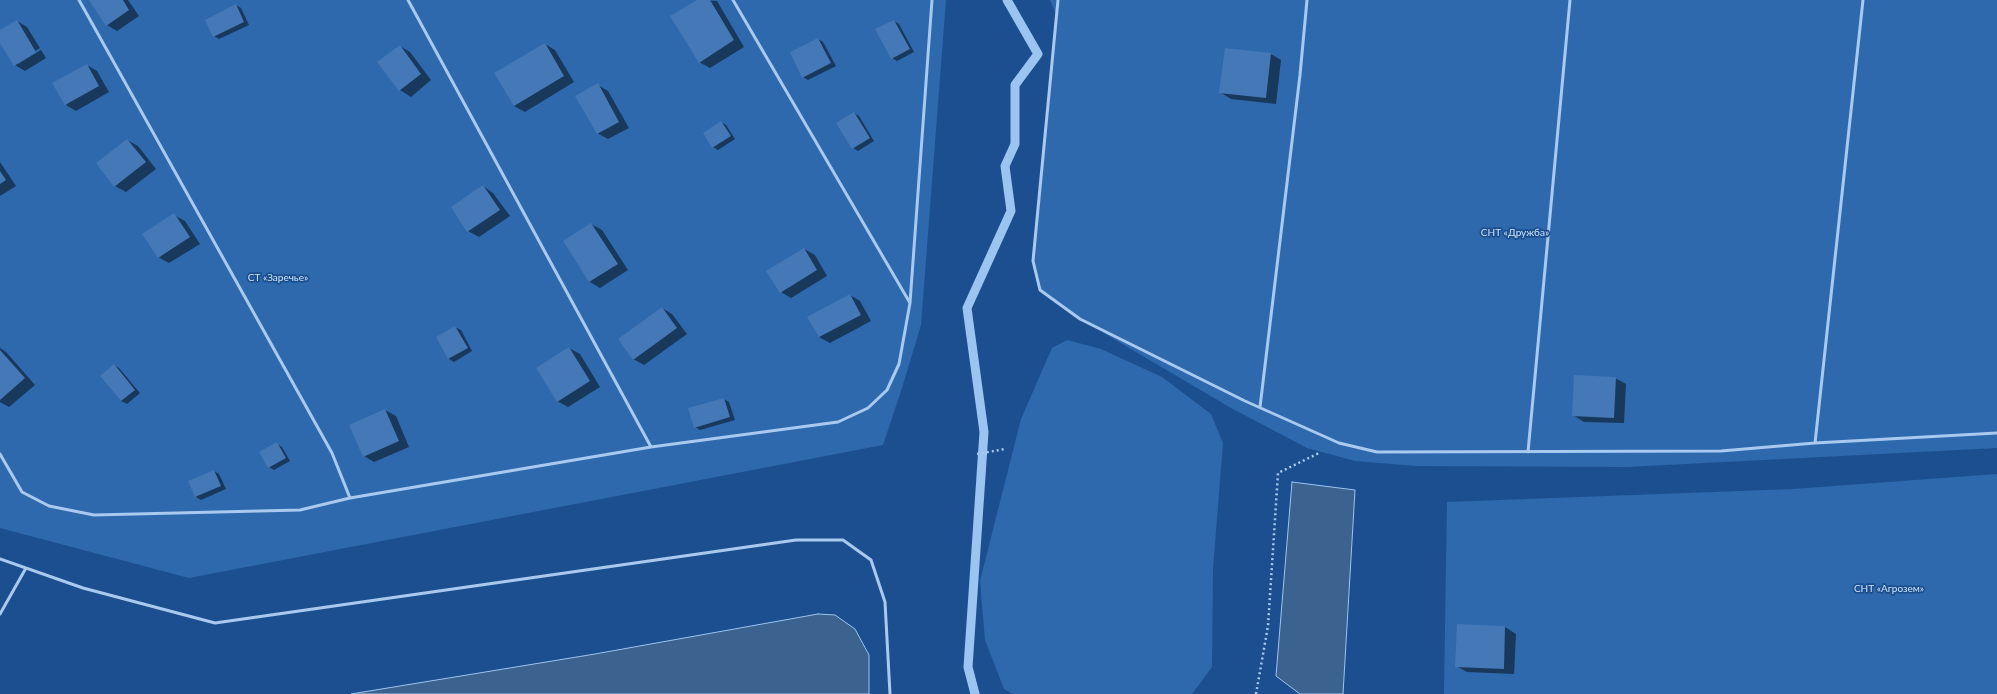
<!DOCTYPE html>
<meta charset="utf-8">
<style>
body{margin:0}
canvas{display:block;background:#1b4f8f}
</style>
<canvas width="1997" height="694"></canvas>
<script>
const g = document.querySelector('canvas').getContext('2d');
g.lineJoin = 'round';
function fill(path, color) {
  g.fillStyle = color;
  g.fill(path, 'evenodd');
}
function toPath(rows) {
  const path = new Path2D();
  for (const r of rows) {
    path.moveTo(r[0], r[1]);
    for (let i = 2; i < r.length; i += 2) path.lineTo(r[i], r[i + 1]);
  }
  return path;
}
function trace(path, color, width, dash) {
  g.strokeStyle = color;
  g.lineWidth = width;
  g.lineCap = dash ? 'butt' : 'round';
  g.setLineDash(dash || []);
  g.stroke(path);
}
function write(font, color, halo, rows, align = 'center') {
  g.font = font + ' Lato,sans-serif';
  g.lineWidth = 3.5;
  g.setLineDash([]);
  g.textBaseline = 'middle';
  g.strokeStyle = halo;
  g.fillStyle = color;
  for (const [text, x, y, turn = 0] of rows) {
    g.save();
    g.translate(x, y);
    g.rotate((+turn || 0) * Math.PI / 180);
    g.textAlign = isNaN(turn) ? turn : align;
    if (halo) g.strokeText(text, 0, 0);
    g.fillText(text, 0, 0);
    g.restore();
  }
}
fill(toPath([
 [0,0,946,0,921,325,902,388,883,445,189,578,0,528],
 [1050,0,1997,0,1997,448,1627,467,1416,466,1355,461,1307,448,1231,408,1080,319,1040,290,1033,261,1057,17],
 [1067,340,1101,349,1162,377,1211,414,1223,443,1213,569,1212,667,1192,694,1013,694,1004,689,985,640,980,581,1021,419,1052,348],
 [1997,474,1997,694,1444,694,1447,502,1793,489]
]), '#2e69ad');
const water = toPath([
 [1292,482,1355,490,1343,694,1300,694,1276,676,1292,482],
 [818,614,835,615,855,629,869,655,869,694,351,694,595,654,818,614]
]);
fill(water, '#3c6290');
trace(water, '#9cc4f0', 1);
fill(toPath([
 [90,0,128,0,139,16,117,31,107,25],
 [698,0,717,1,744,47,710,68,699,62],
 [236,5,241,8,249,25,219,39,214,36],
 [17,21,27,27,46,58,25,71,15,65,0,41,0,31],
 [40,48,41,50,18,64,18,62],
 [894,21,899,24,914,52,897,61,892,58],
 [818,39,823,42,836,66,808,80,803,77],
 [545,44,555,50,574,82,525,112,514,106],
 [400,46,410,52,431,80,411,97,400,90,378,63],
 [1271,54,1281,60,1276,104,1231,99,1220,92],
 [87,65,97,71,109,92,76,111,66,105],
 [598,85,608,91,629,128,608,139,597,133],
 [854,113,859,116,874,141,858,151,853,148],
 [721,122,726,125,735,139,718,150,713,147],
 [127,140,138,146,156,169,126,192,115,186],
 [0,162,16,186,0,196],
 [483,186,493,193,510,216,479,237,468,231],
 [174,215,185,221,200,244,169,263,158,257],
 [591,224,602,230,628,270,600,288,590,282,564,242],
 [804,249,815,255,827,276,791,298,781,292],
 [850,295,860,301,871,321,830,343,819,337],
 [662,308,672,314,687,334,644,365,633,359],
 [455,327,461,330,472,351,454,362,449,359,437,337],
 [0,348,6,352,35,385,9,407,0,402],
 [569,348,580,354,600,387,568,407,557,401],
 [114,365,119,368,140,393,127,404,121,401,101,376],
 [1615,378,1626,384,1624,423,1584,422,1573,415],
 [724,399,729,402,735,420,700,430,695,427],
 [385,410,396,416,409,447,374,462,364,456,350,425],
 [277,444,282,447,290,461,274,470,269,467],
 [214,471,219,474,226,489,201,500,196,497,189,481],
 [1458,625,1505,627,1516,634,1514,674,1467,672,1456,666]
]), '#0007');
trace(toPath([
 [975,694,968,667,984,432,967,308,1011,211,1005,166,1015,144,1015,85,1038,54,1007,0]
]), '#9cc4f0', 9);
fill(toPath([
 [89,0,123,0,129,10,106,26],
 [697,0,710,0,734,40,699,63,670,16],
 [236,4,244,22,213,37,205,20],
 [17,20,36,52,14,66,0,43,0,30],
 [894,20,910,49,891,59,875,29],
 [818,38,831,63,802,78,790,52],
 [545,43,564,76,514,106,494,73],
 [400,45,421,74,399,91,377,62],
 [1225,48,1271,53,1266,98,1219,93],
 [87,64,99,86,65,105,52,83],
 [598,83,619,122,597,134,575,96],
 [854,112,870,138,852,149,836,123],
 [721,121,731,136,712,148,703,133],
 [127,139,146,162,114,187,96,163],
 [0,171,6,180,0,184],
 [483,185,500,210,467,232,451,207],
 [174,213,190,237,158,258,142,234],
 [591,223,618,264,589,282,563,241],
 [804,248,817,270,780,293,766,271],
 [850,294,861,315,819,337,807,317],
 [662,307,677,328,633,360,618,339],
 [455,326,468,348,448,359,436,337],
 [569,347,590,381,557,402,536,368],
 [0,350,25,378,0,400],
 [114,364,135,390,121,401,100,376],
 [1574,375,1616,377,1614,418,1572,416],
 [724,398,730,417,694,428,688,408],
 [385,409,399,441,363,457,349,425],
 [277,442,286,458,268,468,259,452],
 [214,470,221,486,195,497,188,481],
 [1457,624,1505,626,1504,669,1455,667]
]), '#4478b7');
trace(toPath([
 [977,454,1005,449],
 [1256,694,1268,626,1278,473,1319,453]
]), '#a9c9ee', 2.5, [2, 3]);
trace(toPath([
 [79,0,332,453,350,498],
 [408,0,651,447],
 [733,0,910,303],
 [1058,0,1033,261,1040,290,1080,319,1245,401,1339,443,1377,452,1721,451,1815,443,1997,433],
 [1260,407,1300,75,1307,0],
 [1815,443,1863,0],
 [1528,452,1570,0],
 [0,454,22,492,49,506,94,515,300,510,350,498,651,447,838,422,868,408,887,390,899,364,910,303,932,0],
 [0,559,83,588,215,623,796,540,843,540,871,560,885,602,890,694],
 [0,614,26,568]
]), '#a9c9ee', 3);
write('10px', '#cfe3fa', '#1b4f8f', [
 ["СНТ «Дружба»",1515,233],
 ["СТ «Заречье»",278,278],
 ["СНТ «Агрозем»",1889,589]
]);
</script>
